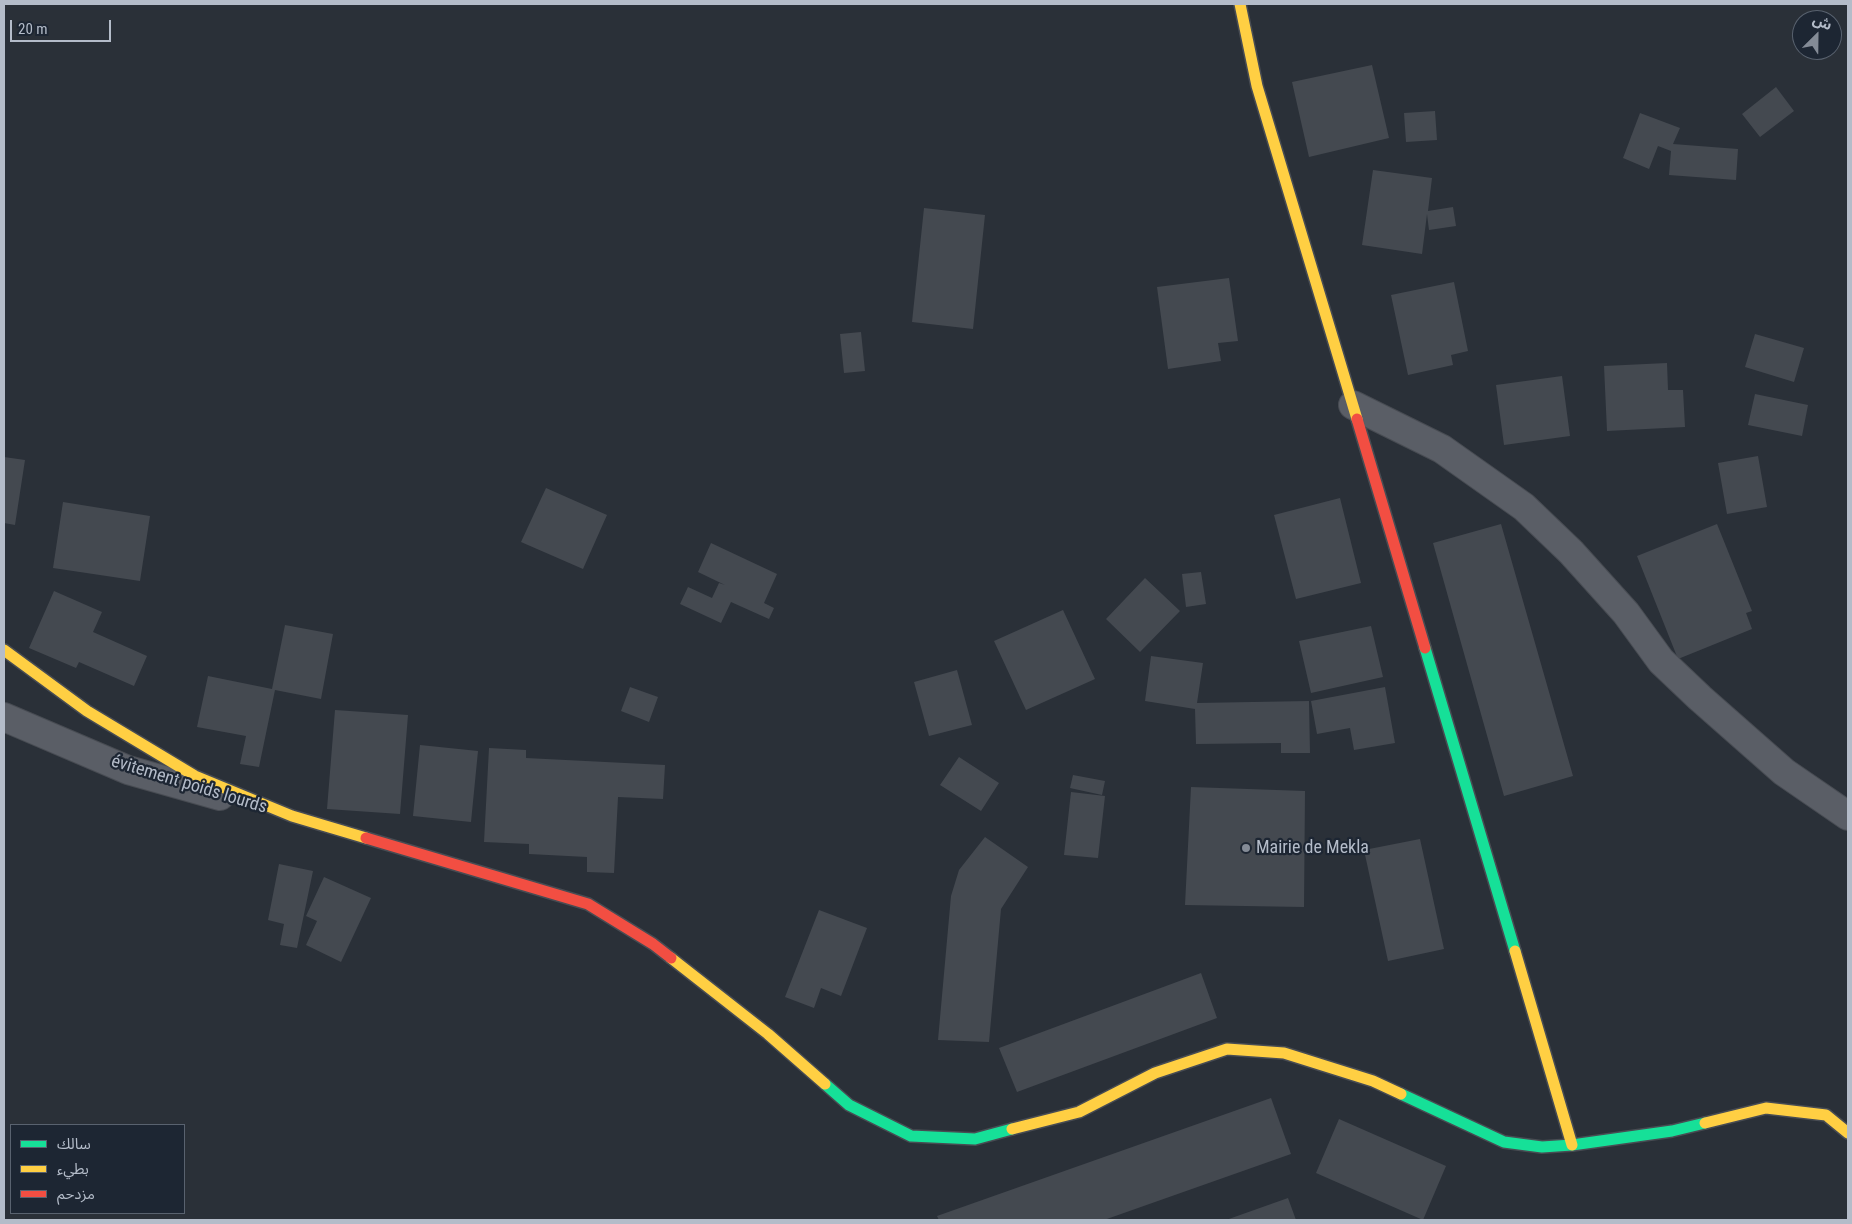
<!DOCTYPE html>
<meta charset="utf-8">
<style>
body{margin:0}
#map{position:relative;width:1852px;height:1224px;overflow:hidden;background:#2a3038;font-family:"Roboto Condensed","Noto Sans Arabic",sans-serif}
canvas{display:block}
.frame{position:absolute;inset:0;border:5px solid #b4bcc9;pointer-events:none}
.legend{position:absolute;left:10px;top:1124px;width:175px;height:90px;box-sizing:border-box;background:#1d2633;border:1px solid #59626f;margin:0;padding:6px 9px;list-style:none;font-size:15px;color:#b4bcc9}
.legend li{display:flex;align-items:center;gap:10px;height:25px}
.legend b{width:25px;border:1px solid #59626f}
.north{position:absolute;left:1792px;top:10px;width:50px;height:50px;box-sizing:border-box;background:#1d2633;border:1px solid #59626f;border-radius:50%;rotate:23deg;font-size:14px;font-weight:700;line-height:20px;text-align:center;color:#b4bcc9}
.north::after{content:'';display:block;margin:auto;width:18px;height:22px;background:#848b96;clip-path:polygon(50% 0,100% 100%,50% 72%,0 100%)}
.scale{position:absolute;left:10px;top:20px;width:101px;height:22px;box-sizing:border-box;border:2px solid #b4bcc9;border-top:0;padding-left:6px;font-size:15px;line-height:18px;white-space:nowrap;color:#b4bcc9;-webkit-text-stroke:4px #1d2633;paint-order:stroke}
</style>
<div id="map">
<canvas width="1852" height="1224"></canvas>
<div class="frame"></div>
<ul class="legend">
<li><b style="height:6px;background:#16e098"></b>سالك</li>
<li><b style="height:6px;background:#ffcf43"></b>بطيء</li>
<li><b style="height:6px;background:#f24e42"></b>مزدحم</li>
</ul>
<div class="north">ش</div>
<div class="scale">20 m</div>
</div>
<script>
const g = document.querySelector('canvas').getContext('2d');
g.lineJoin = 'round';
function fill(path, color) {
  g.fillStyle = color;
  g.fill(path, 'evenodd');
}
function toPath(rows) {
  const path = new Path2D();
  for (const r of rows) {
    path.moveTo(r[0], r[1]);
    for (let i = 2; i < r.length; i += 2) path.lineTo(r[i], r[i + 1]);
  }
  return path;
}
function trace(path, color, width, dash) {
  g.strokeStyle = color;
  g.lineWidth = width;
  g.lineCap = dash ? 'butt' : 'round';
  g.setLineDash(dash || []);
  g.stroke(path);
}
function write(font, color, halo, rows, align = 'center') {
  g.font = font + ' "Roboto Condensed",sans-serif';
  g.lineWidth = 4.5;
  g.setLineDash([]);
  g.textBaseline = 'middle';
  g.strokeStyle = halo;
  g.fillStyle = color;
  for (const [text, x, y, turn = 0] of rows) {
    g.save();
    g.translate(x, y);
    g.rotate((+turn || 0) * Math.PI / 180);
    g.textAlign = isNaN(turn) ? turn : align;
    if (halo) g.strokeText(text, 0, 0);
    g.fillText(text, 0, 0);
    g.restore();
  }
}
fill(toPath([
 [1372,65,1389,138,1309,157,1292,82],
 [1776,87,1794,111,1760,137,1742,114],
 [1435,111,1437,140,1406,142,1404,113],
 [1640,113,1680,128,1673,144,1738,149,1736,180,1669,175,1671,151,1658,146,1649,169,1623,158],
 [1373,170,1432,178,1428,211,1453,207,1456,226,1429,230,1427,214,1422,254,1362,245],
 [924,208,985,215,973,329,912,322],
 [1229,278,1238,341,1218,343,1221,361,1168,369,1157,287],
 [1454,282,1468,351,1451,355,1453,365,1408,375,1391,295],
 [861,332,865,371,844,373,840,334],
 [1755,334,1804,348,1794,382,1745,367],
 [1667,363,1668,390,1683,390,1685,427,1607,431,1604,366],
 [1562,376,1570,436,1504,445,1496,385],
 [1755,394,1808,405,1802,436,1748,425],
 [1758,456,1767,507,1727,514,1718,463],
 [4,457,25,460,15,525,4,523],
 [546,488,607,515,583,569,521,542],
 [1340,498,1361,583,1296,599,1274,515],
 [63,502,150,516,140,581,53,568],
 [1501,524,1573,776,1504,796,1433,543],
 [1717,524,1752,611,1746,613,1752,629,1678,659,1637,556],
 [711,543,777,574,764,603,774,608,769,619,731,602,721,623,680,604,688,587,712,598,719,583,725,585,698,572],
 [1201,572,1206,604,1186,607,1182,574],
 [1145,578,1180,611,1140,652,1106,619],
 [54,591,102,612,93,632,147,656,134,686,79,662,76,668,29,648],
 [1063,610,1095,679,1026,710,994,641],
 [285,625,333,634,321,699,275,690,259,767,240,764,246,736,197,727,208,676,272,689],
 [1371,626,1383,677,1311,693,1299,641],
 [1151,656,1203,663,1197,703,1309,701,1310,753,1281,753,1281,743,1196,744,1195,709,1145,701],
 [957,670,972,725,929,736,914,682],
 [630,687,658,697,649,722,621,711],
 [1385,687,1395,743,1354,750,1350,728,1317,734,1311,701],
 [335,710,408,715,400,814,327,809],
 [420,745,478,751,471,822,413,816],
 [489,748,526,750,526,758,665,765,663,799,618,797,614,873,587,872,587,857,529,854,529,844,484,842],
 [959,757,999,783,981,811,940,785],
 [1073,775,1105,781,1102,795,1070,788],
 [1191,787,1305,791,1304,907,1185,905],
 [1071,792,1105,796,1098,858,1064,855],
 [985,837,1028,867,1001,909,989,1042,938,1040,951,896,959,870],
 [1420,839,1444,949,1388,961,1364,850],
 [279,864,313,871,297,948,280,945,284,924,268,920],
 [324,877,371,898,341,962,306,945,317,921,306,916],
 [819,910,867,928,841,996,821,988,814,1008,785,997],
 [1201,973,1217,1018,1017,1092,999,1048],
 [1271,1098,1291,1154,1104,1220,939,1220,937,1216],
 [1339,1119,1446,1166,1423,1220,1316,1173],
 [1288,1198,1296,1220,1226,1220]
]), '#444950');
const street = toPath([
 [1353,405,1442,449,1524,507,1571,552,1626,613,1661,661,1700,698,1784,772,1848,816],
 [4,717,128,770,220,796]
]);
const fast = toPath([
 [1425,648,1515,951],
 [825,1084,849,1105,911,1136,975,1139,1012,1129],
 [1401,1094,1504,1142,1542,1147,1572,1145,1672,1131,1705,1123]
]);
const slow = toPath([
 [1240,4,1257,86,1357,419],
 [4,650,87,711,195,776,292,816,366,838],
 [1515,951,1572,1145],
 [671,958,768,1034,825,1084],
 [1705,1123,1766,1108,1826,1115,1848,1133],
 [1012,1129,1079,1112,1155,1073,1227,1049,1284,1053,1373,1081,1401,1094]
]);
const jam = toPath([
 [1357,419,1425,648],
 [366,838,588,904,653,944,671,958]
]);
trace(street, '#484c53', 30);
trace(fast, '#484c53', 14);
trace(slow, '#484c53', 14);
trace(jam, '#484c53', 14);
trace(street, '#5a5e66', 28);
trace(fast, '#16e098', 11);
trace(slow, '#ffcf43', 11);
trace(jam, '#f24e42', 11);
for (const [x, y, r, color] of [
 [1246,848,5,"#848b96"]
]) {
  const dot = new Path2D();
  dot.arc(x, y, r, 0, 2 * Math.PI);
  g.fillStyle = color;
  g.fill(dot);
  trace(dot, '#1d2633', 2);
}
write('18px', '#b4bcc9', '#1d2633', [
 ["évitement poids lourds",189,785,17]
]);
write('18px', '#b4bcc9', '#1d2633', [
 ["Mairie de Mekla",1256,848]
], 'left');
</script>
